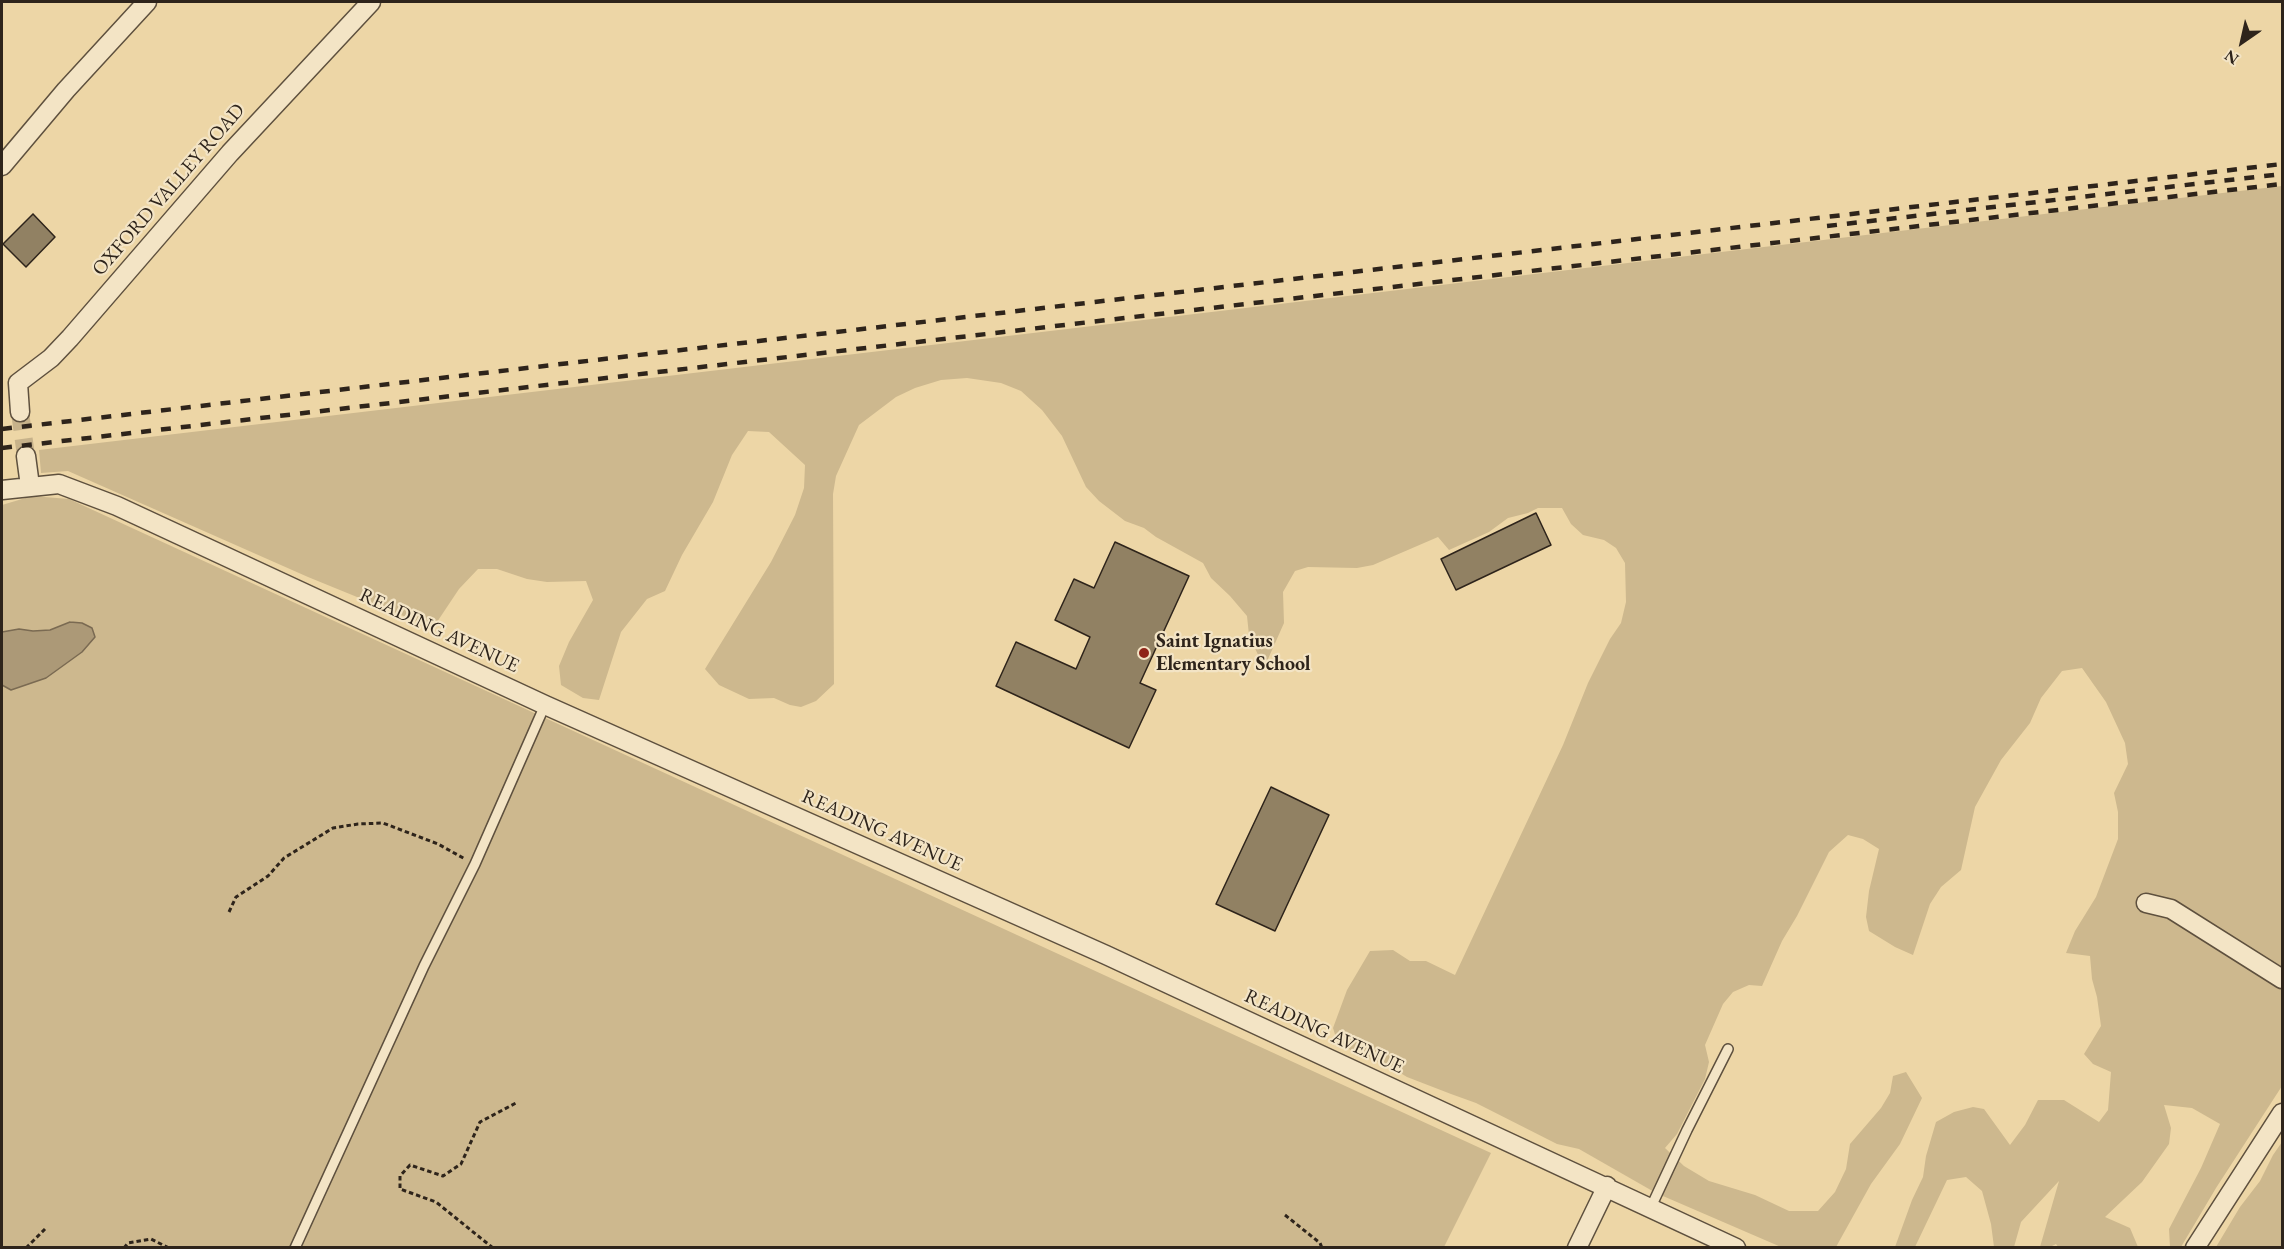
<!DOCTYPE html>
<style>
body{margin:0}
#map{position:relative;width:2284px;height:1249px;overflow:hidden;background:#edd6a6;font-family:"EB Garamond",serif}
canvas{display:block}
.frame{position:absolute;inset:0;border:3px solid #2e241b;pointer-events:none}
.north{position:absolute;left:2212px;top:12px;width:60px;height:60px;-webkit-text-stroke:4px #f3e4c5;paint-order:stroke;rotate:214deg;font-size:16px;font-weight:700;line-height:24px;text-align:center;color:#2e241b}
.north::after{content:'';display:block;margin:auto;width:21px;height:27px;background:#2e241b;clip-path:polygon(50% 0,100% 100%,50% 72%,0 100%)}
</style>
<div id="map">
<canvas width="2284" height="1249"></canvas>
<div class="frame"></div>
<div class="north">N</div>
</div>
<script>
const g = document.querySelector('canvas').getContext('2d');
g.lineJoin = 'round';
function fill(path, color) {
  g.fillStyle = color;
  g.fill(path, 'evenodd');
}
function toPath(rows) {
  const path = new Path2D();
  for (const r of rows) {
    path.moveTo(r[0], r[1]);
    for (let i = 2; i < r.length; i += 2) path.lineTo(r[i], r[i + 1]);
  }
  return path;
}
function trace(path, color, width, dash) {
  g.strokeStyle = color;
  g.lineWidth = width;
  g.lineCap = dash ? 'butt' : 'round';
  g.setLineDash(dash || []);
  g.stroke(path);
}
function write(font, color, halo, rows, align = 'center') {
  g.font = font + ' "EB Garamond",serif';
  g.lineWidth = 4.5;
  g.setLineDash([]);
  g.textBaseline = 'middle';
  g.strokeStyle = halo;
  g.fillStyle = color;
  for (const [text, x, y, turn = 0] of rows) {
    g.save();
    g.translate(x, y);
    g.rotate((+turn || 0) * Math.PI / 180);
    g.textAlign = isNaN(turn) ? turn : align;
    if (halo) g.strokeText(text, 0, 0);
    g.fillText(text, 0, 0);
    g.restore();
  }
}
fill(toPath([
 [2282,186,2282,1086,2216,1188,2181,1247,2170,1247,2169,1229,2201,1168,2220,1124,2192,1108,2164,1105,2171,1128,2169,1144,2142,1182,2105,1217,2130,1228,2138,1247,2059,1248,2056,1244,2050,1247,2040,1247,2059,1181,2021,1222,2014,1247,1994,1247,1991,1224,1982,1191,1966,1177,1947,1180,1915,1247,1895,1247,1912,1200,1923,1177,1926,1156,1936,1122,1954,1112,1973,1107,1984,1109,2010,1145,2025,1125,2038,1100,2064,1100,2099,1122,2108,1110,2111,1072,2093,1064,2084,1054,2101,1026,2097,997,2092,979,2090,956,2066,953,2075,931,2096,897,2118,839,2118,812,2114,793,2128,764,2125,743,2106,702,2082,668,2062,671,2041,698,2030,723,2001,760,1975,807,1961,870,1941,887,1930,904,1913,955,1895,947,1869,931,1866,917,1869,891,1879,849,1863,839,1848,835,1829,852,1797,916,1782,941,1762,986,1749,985,1733,992,1723,1004,1705,1045,1709,1062,1705,1079,1677,1134,1665,1148,1684,1166,1709,1181,1755,1195,1789,1211,1818,1211,1835,1192,1846,1169,1850,1144,1881,1108,1890,1093,1893,1076,1906,1072,1922,1098,1900,1144,1871,1184,1836,1247,1781,1247,1656,1193,1579,1149,1557,1144,1476,1103,1451,1094,1407,1077,1389,1066,1358,1055,1337,1041,1333,1028,1347,990,1370,951,1393,950,1410,961,1426,961,1455,975,1563,745,1588,683,1610,639,1621,623,1626,602,1625,563,1616,548,1604,540,1583,535,1571,524,1562,508,1538,508,1528,513,1508,518,1489,532,1449,550,1438,537,1373,565,1357,568,1308,567,1295,571,1283,592,1284,623,1264,668,1249,635,1247,616,1230,596,1211,578,1203,563,1156,537,1144,528,1125,521,1099,501,1086,487,1062,436,1042,410,1021,391,1001,383,967,378,941,380,915,388,896,397,859,425,836,476,833,494,834,684,816,701,801,707,790,705,774,698,749,699,719,685,705,669,771,562,795,515,804,488,805,465,769,432,748,431,732,455,713,502,682,555,665,591,647,599,621,632,599,700,583,698,561,685,559,666,569,642,593,600,586,581,547,582,527,579,497,569,478,569,459,589,433,628,308,577,68,471,41,473,39,450],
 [32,496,69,499,1491,1153,1444,1247,2,1248,2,505],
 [2282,1142,2282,1247,2216,1247,2240,1207,2260,1181,2273,1155]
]), '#cdb88e');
const water = toPath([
 [70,622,82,623,92,628,95,637,82,652,46,678,11,690,2,685,2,632,19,629,33,631,50,630,70,622]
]);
fill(water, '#ac9977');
trace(water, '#7a6a52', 1.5);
const building = toPath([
 [33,214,55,237,26,267,3,244,33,214],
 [1536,513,1551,545,1456,590,1441,559,1536,513],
 [1115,542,1189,576,1140,683,1156,690,1129,748,996,686,1016,642,1076,669,1090,637,1055,620,1074,579,1094,588,1115,542],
 [1271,787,1329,815,1275,931,1216,904,1271,787]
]);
fill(building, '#918163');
trace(building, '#2e241b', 1.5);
trace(toPath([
 [20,412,26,456]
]), '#c7b28a', 18, [18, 9]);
const lane = toPath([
 [1651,1207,1687,1130,1728,1049],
 [295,1248,424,966,475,864,545,705]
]);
const street = toPath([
 [2,166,66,90,147,2],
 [18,383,51,358,70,338,230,153,371,2],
 [18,383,20,412],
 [26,456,30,486],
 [2,490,59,484,117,506,545,705,1106,955,1736,1248],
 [2146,903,2171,909,2282,979],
 [1577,1248,1607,1186],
 [2195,1248,2282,1113]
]);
trace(lane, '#5e503e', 12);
trace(street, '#5e503e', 21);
trace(toPath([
 [229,912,236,897,268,876,284,858,333,828,358,824,383,823,438,844,465,859],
 [1285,1215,1320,1243,1322,1248],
 [26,1248,45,1229],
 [124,1248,128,1243,151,1239,169,1248],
 [493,1248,436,1202,400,1189,400,1176,410,1165,443,1176,461,1164,480,1122,516,1103]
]), '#2e241b', 3, [4.5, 3]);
trace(lane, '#f3e4c5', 9);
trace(street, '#f3e4c5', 18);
trace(toPath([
 [1827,226,2282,174],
 [2,429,2282,164],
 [2,448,2282,184]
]), '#2e241b', 4.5, [10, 10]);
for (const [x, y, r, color] of [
 [1144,653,6,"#8f2418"]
]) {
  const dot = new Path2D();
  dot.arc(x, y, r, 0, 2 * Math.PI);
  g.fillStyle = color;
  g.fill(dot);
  trace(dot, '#f3e4c5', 2);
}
write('20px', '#2e241b', '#f3e4c5', [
 ["OXFORD VALLEY ROAD",169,190,-49],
 ["READING AVENUE",439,631,25],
 ["READING AVENUE",882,831,24],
 ["READING AVENUE",1324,1032,25]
]);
write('bold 20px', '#2e241b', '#f3e4c5', [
 ["Saint Ignatius",1156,642],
 ["Elementary School",1156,665]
], 'left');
</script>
